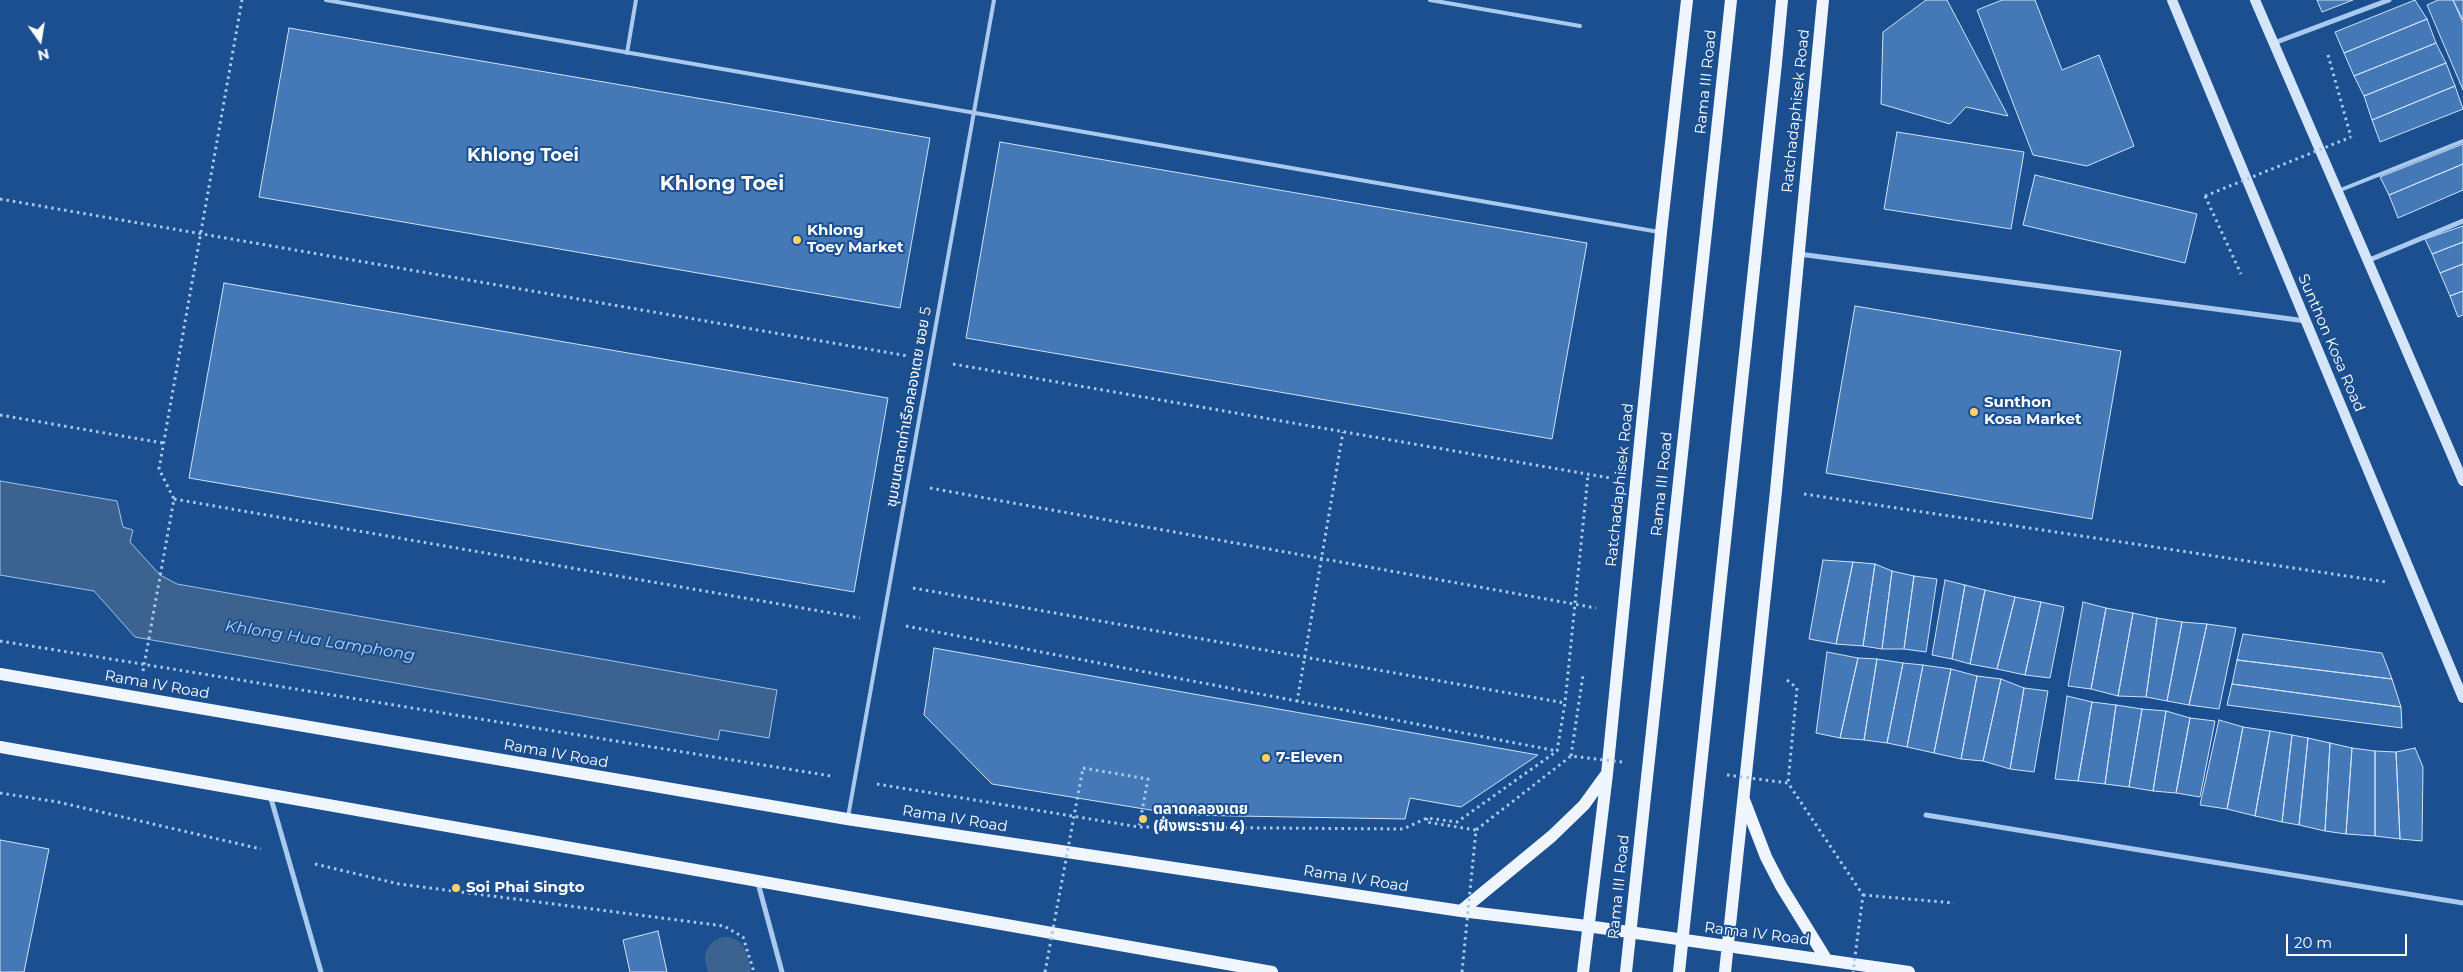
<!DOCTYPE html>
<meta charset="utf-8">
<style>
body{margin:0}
#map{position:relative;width:2463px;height:972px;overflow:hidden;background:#1b4f8f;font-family:Montserrat,sans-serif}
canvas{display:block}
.north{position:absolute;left:15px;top:15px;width:50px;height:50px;-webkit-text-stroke:4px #1b4f8f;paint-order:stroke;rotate:167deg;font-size:14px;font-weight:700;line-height:20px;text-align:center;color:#fff}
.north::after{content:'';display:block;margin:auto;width:18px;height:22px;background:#fff;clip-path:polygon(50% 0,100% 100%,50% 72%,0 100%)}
.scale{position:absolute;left:2286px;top:934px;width:121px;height:22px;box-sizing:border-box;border:2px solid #fff;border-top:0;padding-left:6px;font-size:15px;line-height:18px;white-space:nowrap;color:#fff;-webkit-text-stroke:4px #1b4f8f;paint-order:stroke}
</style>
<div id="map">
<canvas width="2463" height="972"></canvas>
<div class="north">N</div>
<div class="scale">20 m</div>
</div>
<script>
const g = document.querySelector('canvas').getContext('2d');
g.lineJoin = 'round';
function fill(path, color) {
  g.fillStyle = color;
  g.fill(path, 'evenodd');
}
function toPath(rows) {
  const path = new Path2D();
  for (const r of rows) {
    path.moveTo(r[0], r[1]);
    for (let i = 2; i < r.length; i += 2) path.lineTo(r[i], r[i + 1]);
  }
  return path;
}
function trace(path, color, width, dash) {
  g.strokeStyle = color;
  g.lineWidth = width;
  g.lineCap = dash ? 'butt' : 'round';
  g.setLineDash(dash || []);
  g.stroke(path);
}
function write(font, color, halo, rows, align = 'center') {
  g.font = font + ' Montserrat,"Noto Sans Thai",sans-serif';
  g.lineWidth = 4;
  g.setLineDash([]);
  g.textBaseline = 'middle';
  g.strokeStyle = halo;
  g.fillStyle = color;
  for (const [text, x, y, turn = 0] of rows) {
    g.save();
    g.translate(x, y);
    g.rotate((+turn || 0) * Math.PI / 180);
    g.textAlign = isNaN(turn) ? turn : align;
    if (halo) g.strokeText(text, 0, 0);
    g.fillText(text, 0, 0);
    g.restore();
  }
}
const water = toPath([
 [0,481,117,501,123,527,133,530,130,542,160,575,177,584,777,690,769,738,720,730,718,740,135,637,94,591,0,575,0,481]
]);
fill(water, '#3c6290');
trace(water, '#9cc4f0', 1);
trace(toPath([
 [726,958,730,972]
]), '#3c6290', 42);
const building = toPath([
 [1926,0,1947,0,2008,116,1966,107,1950,124,1881,104,1883,32,1926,0],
 [2002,0,2035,0,2062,70,2099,55,2134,146,2087,166,2033,155,1977,10,2002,0],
 [2317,0,2353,0,2322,12,2317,0],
 [2415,0,2427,19,2344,53,2335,32,2415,0],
 [2438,0,2453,0,2463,23,2463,90,2427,5,2438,0],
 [2453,0,2463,0,2463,20,2453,0],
 [2427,19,2436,43,2354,76,2344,53,2427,19],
 [289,28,930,138,900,308,259,197,289,28],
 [2436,43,2446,63,2364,96,2354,76,2436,43],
 [2446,63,2455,86,2372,120,2364,96,2446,63],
 [2455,86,2463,109,2380,142,2372,120,2455,86],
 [1897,132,2024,152,2011,229,1884,209,1897,132],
 [1000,142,1587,243,1552,439,966,338,1000,142],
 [2463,144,2463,164,2389,195,2380,177,2463,144],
 [2463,164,2463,190,2398,218,2389,195,2463,164],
 [2035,175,2197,214,2185,263,2023,225,2035,175],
 [2463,226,2463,242,2432,254,2425,239,2463,226],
 [2463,242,2463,264,2440,273,2432,254,2463,242],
 [2463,264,2463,291,2450,296,2440,273,2463,264],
 [224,283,888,398,854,592,189,478,224,283],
 [2463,291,2463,315,2458,317,2450,296,2463,291],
 [1855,306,2121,351,2092,519,1826,473,1855,306],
 [1823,560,1853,562,1836,644,1809,639,1823,560],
 [1853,562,1875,564,1863,646,1836,644,1853,562],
 [1875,564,1892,571,1882,649,1863,646,1875,564],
 [1892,571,1914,576,1904,649,1882,649,1892,571],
 [1914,576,1937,579,1926,652,1904,649,1914,576],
 [1945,580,1965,585,1952,659,1932,655,1945,580],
 [1965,585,1985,590,1970,664,1952,659,1965,585],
 [1985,590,2015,597,1997,669,1970,664,1985,590],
 [2015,597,2041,602,2025,675,1997,669,2015,597],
 [2041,602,2064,607,2050,678,2025,675,2041,602],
 [2083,602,2106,608,2091,689,2068,686,2083,602],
 [2106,608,2133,613,2118,696,2091,689,2106,608],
 [2133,613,2157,618,2146,697,2118,696,2133,613],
 [2157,618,2182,622,2167,701,2146,697,2157,618],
 [2182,622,2207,624,2189,705,2167,701,2182,622],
 [2207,624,2236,628,2219,709,2189,705,2207,624],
 [2243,634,2382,653,2392,679,2237,660,2243,634],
 [934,648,1538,755,1461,807,1410,798,1405,819,1181,815,992,784,924,715,934,648],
 [1827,652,1858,658,1840,738,1816,733,1827,652],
 [1858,658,1877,659,1864,740,1840,738,1858,658],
 [1877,659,1903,663,1887,743,1864,740,1877,659],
 [2237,660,2392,679,2401,707,2232,684,2237,660],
 [1903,663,1923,665,1907,747,1887,743,1903,663],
 [1923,665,1951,669,1934,753,1907,747,1923,665],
 [1951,669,1977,676,1961,759,1934,753,1951,669],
 [1977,676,2001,679,1983,761,1961,759,1977,676],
 [2001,679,2024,688,2010,769,1983,761,2001,679],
 [2232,684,2401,707,2402,728,2227,705,2232,684],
 [2024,688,2048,691,2034,772,2010,769,2024,688],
 [2067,696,2092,702,2078,781,2055,779,2067,696],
 [2092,702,2116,705,2105,784,2078,781,2092,702],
 [2116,705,2142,709,2129,787,2105,784,2116,705],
 [2142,709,2166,711,2153,791,2129,787,2142,709],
 [2166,711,2190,718,2176,793,2153,791,2166,711],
 [2190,718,2215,721,2200,797,2176,793,2190,718],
 [2219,720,2243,727,2227,809,2200,805,2219,720],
 [2243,727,2270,731,2255,816,2227,809,2243,727],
 [2270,731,2292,735,2282,822,2255,816,2270,731],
 [2292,735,2308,738,2299,825,2282,822,2292,735],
 [2308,738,2330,743,2325,831,2299,825,2308,738],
 [2330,743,2352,748,2346,834,2325,831,2330,743],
 [2352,748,2375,751,2375,836,2346,834,2352,748],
 [2415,748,2423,767,2422,841,2400,839,2396,752,2415,748],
 [2375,751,2396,752,2400,839,2375,836,2375,751],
 [0,840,49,849,24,972,0,972,0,840],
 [658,931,667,972,630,972,623,940,658,931]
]);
fill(building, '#4478b7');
trace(building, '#cfe3fa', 1);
trace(toPath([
 [2328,55,2351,137],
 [2205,196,2241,274],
 [0,199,908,356],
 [953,364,1610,478],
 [0,415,163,443],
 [930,488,1596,608],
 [1804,494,2386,582],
 [174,499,860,618],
 [913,588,1565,703],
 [906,626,1557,751],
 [0,641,831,776],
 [143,671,174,499,159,469,242,0],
 [1787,680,1797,688,1788,783],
 [1297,702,1343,432],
 [1571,756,1583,675],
 [1083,768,1148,779,1139,827],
 [877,784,1139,827,1403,829,1427,818,1457,822,1557,751,1565,703,1588,475],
 [0,793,58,802,261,849],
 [1427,818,1426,822,1476,830],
 [315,864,399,884,724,926,743,937,754,972],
 [1863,895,1954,903]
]), '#a9c9ee', 3, [2.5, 4]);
trace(toPath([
 [326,0,1659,232],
 [1430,0,1580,26],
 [627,53,636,0],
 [2338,191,2463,141],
 [848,817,994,0]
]), '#a9c9ee', 4);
trace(toPath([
 [2274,43,2389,0],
 [1799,254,2306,321],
 [2367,261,2463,221],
 [270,795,321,972],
 [1926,815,2463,903],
 [758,883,782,972]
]), '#a9c9ee', 5);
trace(toPath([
 [2172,0,2463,698],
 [2255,0,2463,481]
]), '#d6e6fa', 10);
trace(toPath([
 [1725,56,1731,0],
 [1776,63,1782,0],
 [0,674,847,819,1461,911,1587,926,1909,972],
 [0,747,1272,972],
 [1744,800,1766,857,1781,886,1826,959],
 [1461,911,1552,836,1584,805,1605,776],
 [1583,972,1607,774,1661,232,1687,0],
 [1725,972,1776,491,1823,0]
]), '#f0f6ff', 12);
trace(toPath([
 [2205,196,2351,137],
 [1727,775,1788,783,1863,895,1853,972],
 [1045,972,1083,768],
 [1462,972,1476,830,1571,756,1622,762]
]), '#a9c9ee', 3, [2.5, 4]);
trace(toPath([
 [1626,972,1725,56],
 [1679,972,1776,63]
]), '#f0f6ff', 12);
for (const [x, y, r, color] of [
 [797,240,5,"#ffd166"],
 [1974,412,5,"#ffd166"],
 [1266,758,5,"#ffd166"],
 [1143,819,5,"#ffd166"],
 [456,888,5,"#ffd166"]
]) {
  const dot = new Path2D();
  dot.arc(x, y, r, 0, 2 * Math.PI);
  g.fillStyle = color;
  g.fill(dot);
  trace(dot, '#1b4f8f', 2);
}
write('15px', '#fff', '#1b4f8f', [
 ["Rama III Road",1706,82,-84],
 ["Ratchadaphisek Road",1796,111,-84],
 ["Sunthon Kosa Road",2331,343,67],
 ["ชุมชนตลาดท่าเรือคลองเตย ซอย 5",909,407,-80],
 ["Rama III Road",1662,484,-84],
 ["Ratchadaphisek Road",1620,485,-84],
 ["Rama IV Road",157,685,10],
 ["Rama IV Road",556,754,10],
 ["Rama IV Road",955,819,9],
 ["Rama IV Road",1356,879,9],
 ["Rama III Road",1619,887,-84],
 ["Rama IV Road",1757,934,7]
]);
write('bold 15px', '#fff', '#1b4f8f', [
 ["Khlong",807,231],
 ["Toey Market",807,248],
 ["Sunthon",1984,403],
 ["Kosa Market",1984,420],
 ["7-Eleven",1276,758],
 ["ตลาดคลองเตย",1153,810],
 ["(ฝั่งพระราม 4)",1153,827],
 ["Soi Phai Singto",466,888]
], 'left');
write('italic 16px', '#b5d3f5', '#1b4f8f', [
 ["Khlong Hua Lamphong",320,641,9]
]);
write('bold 18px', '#fff', '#1b4f8f', [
 ["Khlong Toei",523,156]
]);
write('bold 20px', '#fff', '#1b4f8f', [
 ["Khlong Toei",722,184]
]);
</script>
